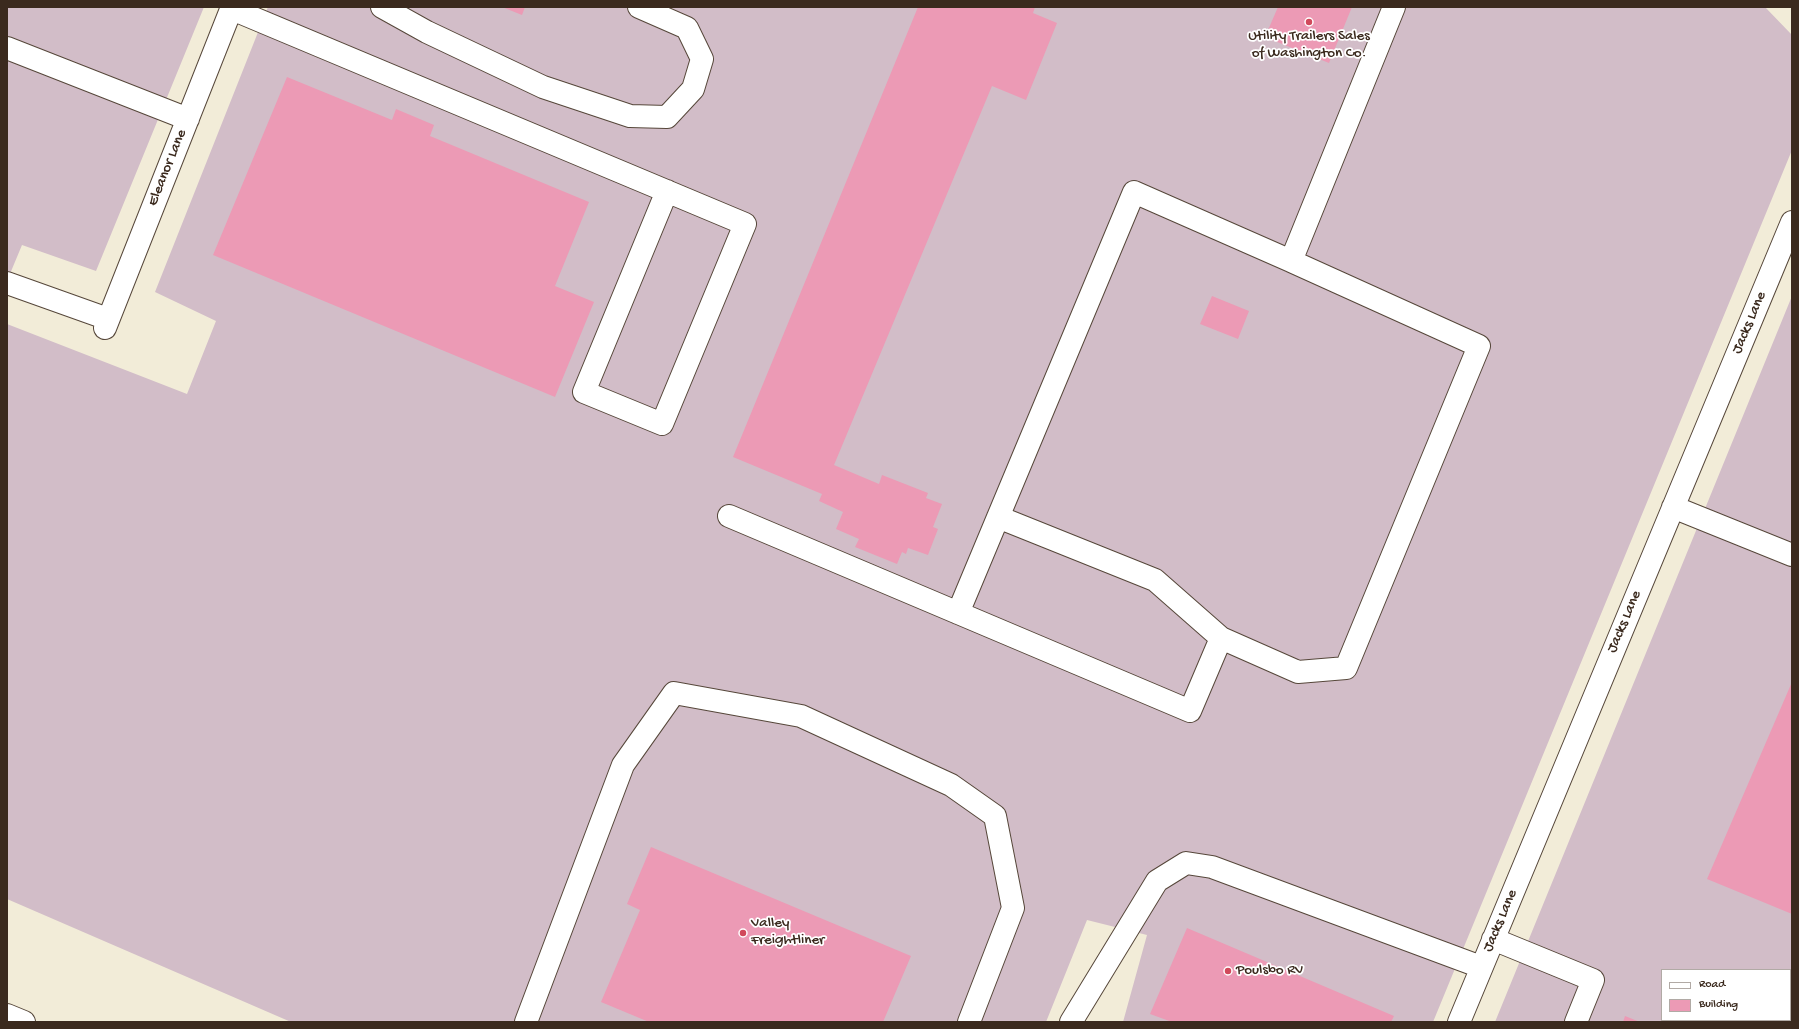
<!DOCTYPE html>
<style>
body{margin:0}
#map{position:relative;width:1799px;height:1029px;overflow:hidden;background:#f2ecd8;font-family:"Gochi Hand",sans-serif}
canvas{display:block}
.frame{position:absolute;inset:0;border:8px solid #3b2a1e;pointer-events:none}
.legend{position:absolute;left:1661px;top:969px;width:130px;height:52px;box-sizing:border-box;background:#fff;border:1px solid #b1aaa5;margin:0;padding:5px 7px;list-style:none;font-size:12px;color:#3b2a1e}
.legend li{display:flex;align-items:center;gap:8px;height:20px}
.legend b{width:20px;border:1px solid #b1aaa5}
</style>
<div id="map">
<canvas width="1799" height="1029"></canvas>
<div class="frame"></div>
<ul class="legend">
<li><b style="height:5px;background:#fff"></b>Road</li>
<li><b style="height:11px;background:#ec9ab5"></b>Building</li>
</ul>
</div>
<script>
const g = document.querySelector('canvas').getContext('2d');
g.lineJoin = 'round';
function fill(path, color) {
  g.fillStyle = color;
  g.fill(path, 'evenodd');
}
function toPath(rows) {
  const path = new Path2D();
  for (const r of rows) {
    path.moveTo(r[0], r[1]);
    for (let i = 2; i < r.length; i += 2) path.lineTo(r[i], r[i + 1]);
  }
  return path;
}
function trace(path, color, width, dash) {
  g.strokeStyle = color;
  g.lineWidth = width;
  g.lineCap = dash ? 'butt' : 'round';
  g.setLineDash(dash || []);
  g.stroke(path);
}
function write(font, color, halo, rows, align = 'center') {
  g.font = font + ' "Gochi Hand",sans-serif';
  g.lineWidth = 3.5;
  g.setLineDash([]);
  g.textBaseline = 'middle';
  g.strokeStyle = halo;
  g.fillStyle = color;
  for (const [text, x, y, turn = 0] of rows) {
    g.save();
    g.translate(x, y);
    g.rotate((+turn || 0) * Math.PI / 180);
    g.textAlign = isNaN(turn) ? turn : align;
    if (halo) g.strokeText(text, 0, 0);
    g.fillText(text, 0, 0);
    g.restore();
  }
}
fill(toPath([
 [7,7,204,7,96,271,22,245,7,281],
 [268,7,1765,7,1792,35,1792,150,1433,1022,1123,1022,1147,935,1087,920,1046,1022,291,1022,7,899,7,324,187,394,216,321,155,292],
 [1792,296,1792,1022,1495,1022],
 [1662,970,1790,970,1790,1020,1662,1020]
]), '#d2bdc8');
fill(toPath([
 [502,7,525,7,522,15],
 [918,7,1035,7,1033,13,1057,23,1026,100,992,86,834,465,879,484,882,475,928,493,926,498,942,504,933,527,938,529,928,555,908,548,906,554,902,552,897,564,855,547,859,539,836,529,843,512,819,501,822,494,733,457],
 [1278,7,1352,7,1329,63,1265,37],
 [287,77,392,120,396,109,434,125,430,136,589,202,555,286,594,302,555,397,213,255],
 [1212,296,1249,311,1238,339,1200,324],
 [1792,682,1792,914,1707,879],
 [651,847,911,956,883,1022,649,1022,601,1002,640,910,627,904],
 [1187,928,1394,1016,1391,1022,1172,1022,1150,1014],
 [1625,1016,1640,1022,1623,1022]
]), '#ec9ab5');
const minor = toPath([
 [382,7,427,32,543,87,630,116,667,117,693,89,702,59,687,28,639,7],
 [232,9,745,224,662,424,584,392,667,191],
 [7,48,188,119],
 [7,283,108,319],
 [105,328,232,7],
 [1673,507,1792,555],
 [729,516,1190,711,1221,638,1298,672,1346,668,1479,346,1291,261,1394,7],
 [998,517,1155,580,1221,638],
 [958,613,1134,192,1291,261],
 [1493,939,1593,980,1576,1022],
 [526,1022,623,765,674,693,801,716,951,785,995,816,1013,908,969,1022],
 [1071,1022,1157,881,1186,863,1212,867,1481,967],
 [1459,1022,1792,222]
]);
const highway = toPath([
 [7,1015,24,1022]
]);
trace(minor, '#56473a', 24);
trace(highway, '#56473a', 24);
trace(minor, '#fff', 22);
trace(highway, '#fff', 22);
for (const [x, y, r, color] of [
 [1309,22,4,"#d1495b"],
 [743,933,4,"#d1495b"],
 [1228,971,4,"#d1495b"]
]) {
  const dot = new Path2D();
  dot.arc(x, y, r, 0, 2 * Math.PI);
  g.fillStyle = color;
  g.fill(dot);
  trace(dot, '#fff', 1.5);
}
write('15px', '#3b2a1e', '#fff', [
 ["Utility Trailers Sales",1309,37,"center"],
 ["of Washington Co.",1309,54,"center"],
 ["Valley",751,924],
 ["Freightliner",751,941],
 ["Poulsbo RV",1236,971]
], 'left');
write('15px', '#3b2a1e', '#fff', [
 ["Eleanor Lane",168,168,-68],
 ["Jacks Lane",1750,323,-67],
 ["Jacks Lane",1625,622,-67],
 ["Jacks Lane",1501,921,-67]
]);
</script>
